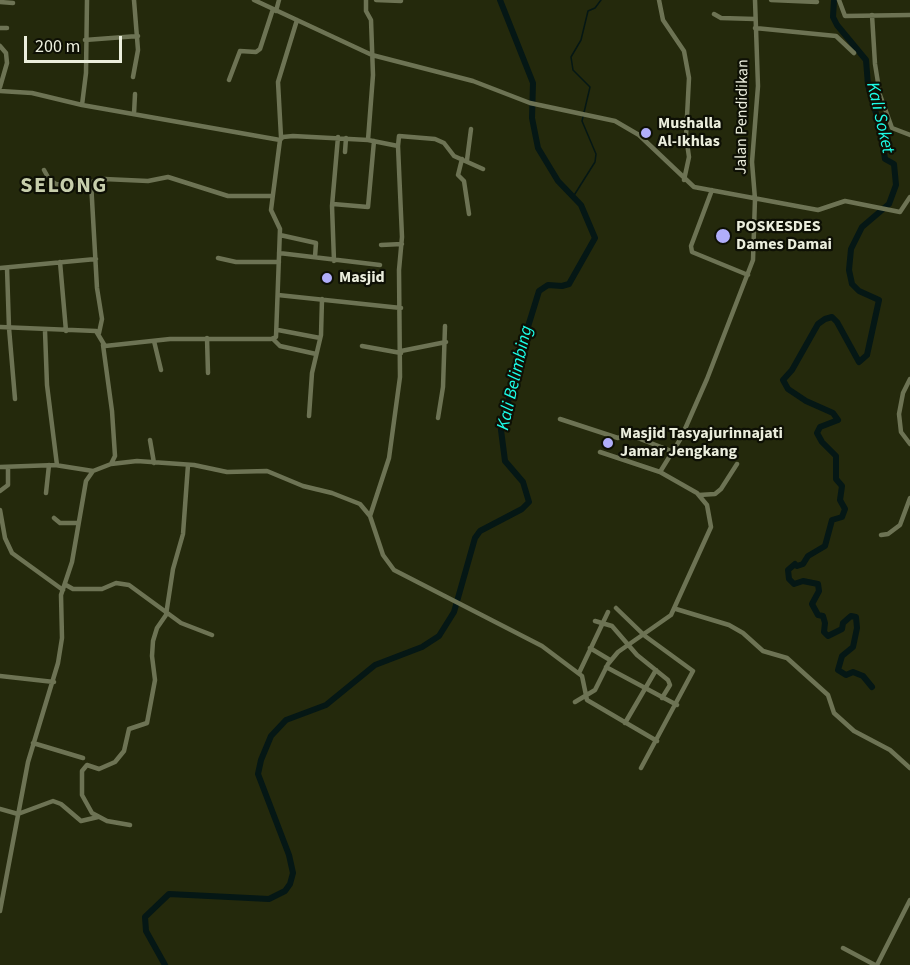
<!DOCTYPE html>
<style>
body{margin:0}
#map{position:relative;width:910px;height:965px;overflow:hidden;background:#24290c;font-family:"Source Sans 3",sans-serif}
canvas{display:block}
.scale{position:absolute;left:24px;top:36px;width:98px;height:27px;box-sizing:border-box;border:3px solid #ebeedd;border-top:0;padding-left:8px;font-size:18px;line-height:21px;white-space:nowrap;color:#ebeedd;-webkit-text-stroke:4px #0e1005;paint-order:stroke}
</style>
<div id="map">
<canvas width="910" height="965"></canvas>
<div class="scale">200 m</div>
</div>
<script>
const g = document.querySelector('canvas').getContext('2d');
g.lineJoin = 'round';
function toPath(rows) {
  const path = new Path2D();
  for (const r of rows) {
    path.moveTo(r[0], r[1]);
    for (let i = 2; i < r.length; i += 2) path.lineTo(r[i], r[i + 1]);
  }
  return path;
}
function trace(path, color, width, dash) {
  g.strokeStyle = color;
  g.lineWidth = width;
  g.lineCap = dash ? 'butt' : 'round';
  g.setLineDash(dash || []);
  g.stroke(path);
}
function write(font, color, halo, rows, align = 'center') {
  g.font = font + ' "Source Sans 3",sans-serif';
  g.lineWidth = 4.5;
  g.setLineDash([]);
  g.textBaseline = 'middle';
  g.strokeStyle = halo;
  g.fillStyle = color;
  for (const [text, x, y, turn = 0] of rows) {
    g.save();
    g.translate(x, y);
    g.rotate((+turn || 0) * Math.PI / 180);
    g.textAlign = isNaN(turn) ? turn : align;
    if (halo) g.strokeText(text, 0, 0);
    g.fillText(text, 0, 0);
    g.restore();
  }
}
trace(toPath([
 [573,197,595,162,596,154,582,121,590,87,573,70,571,57,581,40,588,11,595,8,601,0]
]), '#051715', 1.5);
trace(toPath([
 [834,0,833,17,837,25,866,60,868,85,881,131,885,159,894,164,896,185,889,204,862,227,851,249,849,270,852,284,859,291,879,300,867,355,859,362,837,322,832,317,825,319,818,324,792,370,783,380,788,389,806,401,833,413,838,420,820,427,817,433,822,442,836,456,836,479,842,486,840,500,845,509,842,517,832,520,825,546,808,556,803,564,797,566,795,564,788,570,789,579,794,584,803,581,818,584,819,591,812,604,818,615,823,616,825,623,824,632,828,636,842,629,843,623,851,616,856,617,857,628,853,647,842,656,838,670,846,675,853,672,863,676,872,687],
 [165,965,146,931,145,917,169,894,269,899,285,891,290,884,293,873,289,855,258,774,261,760,271,736,286,720,326,705,375,665,422,647,439,636,454,612,475,538,480,531,522,509,529,502,523,482,505,461,501,430,522,346,539,291,548,285,562,286,569,284,595,238,581,205,558,181,538,148,532,118,533,83,500,0]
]), '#051715', 6);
trace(toPath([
 [254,0,372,55,473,81,530,103,615,121,639,135,694,187,818,210,845,201,900,212,910,197],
 [376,0,401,1],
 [659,0,663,20,684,51,689,78,686,136,689,157,684,180],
 [771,0,817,2],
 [839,0,845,16,910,15],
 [0,2,13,3],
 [276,11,279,0],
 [714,14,721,18,755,19],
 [872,15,875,64,880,95,892,128,910,135],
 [0,28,7,28],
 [755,28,836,36,854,53],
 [85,40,138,36],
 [0,46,6,53,7,63,0,87],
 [133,77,138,50,134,0],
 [229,80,240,51,256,52,260,49,273,9],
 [0,91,32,93,82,105,280,140],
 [82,105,86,73,87,0],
 [134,114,135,94],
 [281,137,278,82,297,20],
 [368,140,398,146,402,237,399,270,400,377,389,458,370,516],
 [398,146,399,136,435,139,444,143,454,156,483,169],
 [345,152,346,138],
 [462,159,458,175,464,181,469,214],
 [467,160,471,129],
 [44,170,49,179,56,184,91,186],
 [712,190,691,246,692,252,748,275],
 [333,204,368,207,374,141],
 [280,235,316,243,315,257],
 [381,245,402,244],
 [279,253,380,265],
 [218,258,236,262,279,262],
 [334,261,332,206,338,137],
 [60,262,66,331],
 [0,268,96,259],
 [7,268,9,328,15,399],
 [278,295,401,308],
 [0,327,96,331,105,346,170,339,271,339,276,337,280,229,271,210,280,140,283,137,293,136,368,140,373,75,371,20,366,11,366,0],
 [278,330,320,338],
 [45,331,47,385,57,465],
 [99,333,102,319,97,288,91,182,104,179,148,181,168,177,228,196,272,196],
 [207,338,208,373],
 [273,339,280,346,316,354],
 [154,341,161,370],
 [362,346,401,353],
 [401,351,446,342],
 [910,379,903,393,899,414,901,432,910,444],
 [309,416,312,373,321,335,322,299],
 [438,418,443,387,445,326],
 [560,419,618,438,625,435,635,437,674,452],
 [150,440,154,463],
 [111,464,137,461,194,465,227,472,267,471,303,486,332,493,360,504,370,516,383,555,394,570,542,646,582,676,587,700,657,741],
 [0,467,55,465,93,471],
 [660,472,681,438,707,379,753,260,755,199,752,162,758,86,755,0],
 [0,491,8,485,8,467],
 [46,493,49,465],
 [699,495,715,494,721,489,737,464],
 [0,510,5,538,12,553,63,590],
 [54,518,60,523,77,523],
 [881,535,888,534,900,525,910,498],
 [66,585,73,589,102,589,116,583,129,585,181,623,212,635],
 [616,608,645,636,693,671,641,768],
 [676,609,729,625,743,633,763,651,787,658,828,695,834,713,854,731,890,750,910,768],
 [595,621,612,626,637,655,668,680,670,685,662,698],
 [590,648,610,660],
 [606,667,677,705],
 [579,673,608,612],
 [0,676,54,682],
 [575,702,595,690,608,664,618,652,671,615,711,527,707,505,697,493,660,472,600,452],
 [625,723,656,670],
 [33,743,83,758],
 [0,809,18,814,53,801,61,804,81,821,98,817],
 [130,825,107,821,92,813,82,795,82,771,87,765,99,769,115,762,124,751,129,729,147,723,155,680,152,656,153,641,157,628,166,615,173,569,183,534,188,465],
 [0,911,28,762,58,663,62,638,61,595,72,562,86,481,93,471,111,464,115,456,112,411,103,345],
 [843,948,875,965],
 [877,965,910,900]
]), '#6d7354', 4.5);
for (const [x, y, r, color] of [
 [646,133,6,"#b0aefa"],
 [723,236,8,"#b0aefa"],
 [327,278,6,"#b0aefa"],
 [608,443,6,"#b0aefa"]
]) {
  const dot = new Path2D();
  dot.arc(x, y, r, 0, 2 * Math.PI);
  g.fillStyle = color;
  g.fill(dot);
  trace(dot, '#0e1005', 2);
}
write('16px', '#ebeedd', '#0e1005', [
 ["Jalan Pendidikan",743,117,-89]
]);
write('bold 16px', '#ebeedd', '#0e1005', [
 ["Mushalla",658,124],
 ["Al-Ikhlas",658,142],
 ["POSKESDES",736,227],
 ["Dames Damai",736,245],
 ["Masjid",339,278],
 ["Masjid Tasyajurinnajati",620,434],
 ["Jamar Jengkang",620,452]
], 'left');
write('italic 18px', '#1cfde8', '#0e1005', [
 ["Kali Soket",879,118,77],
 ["Kali Belimbing",516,378,-77]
]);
g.letterSpacing = '1.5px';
write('bold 22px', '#c7ceac', '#0e1005', [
 ["SELONG",64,187]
]);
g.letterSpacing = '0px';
</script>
